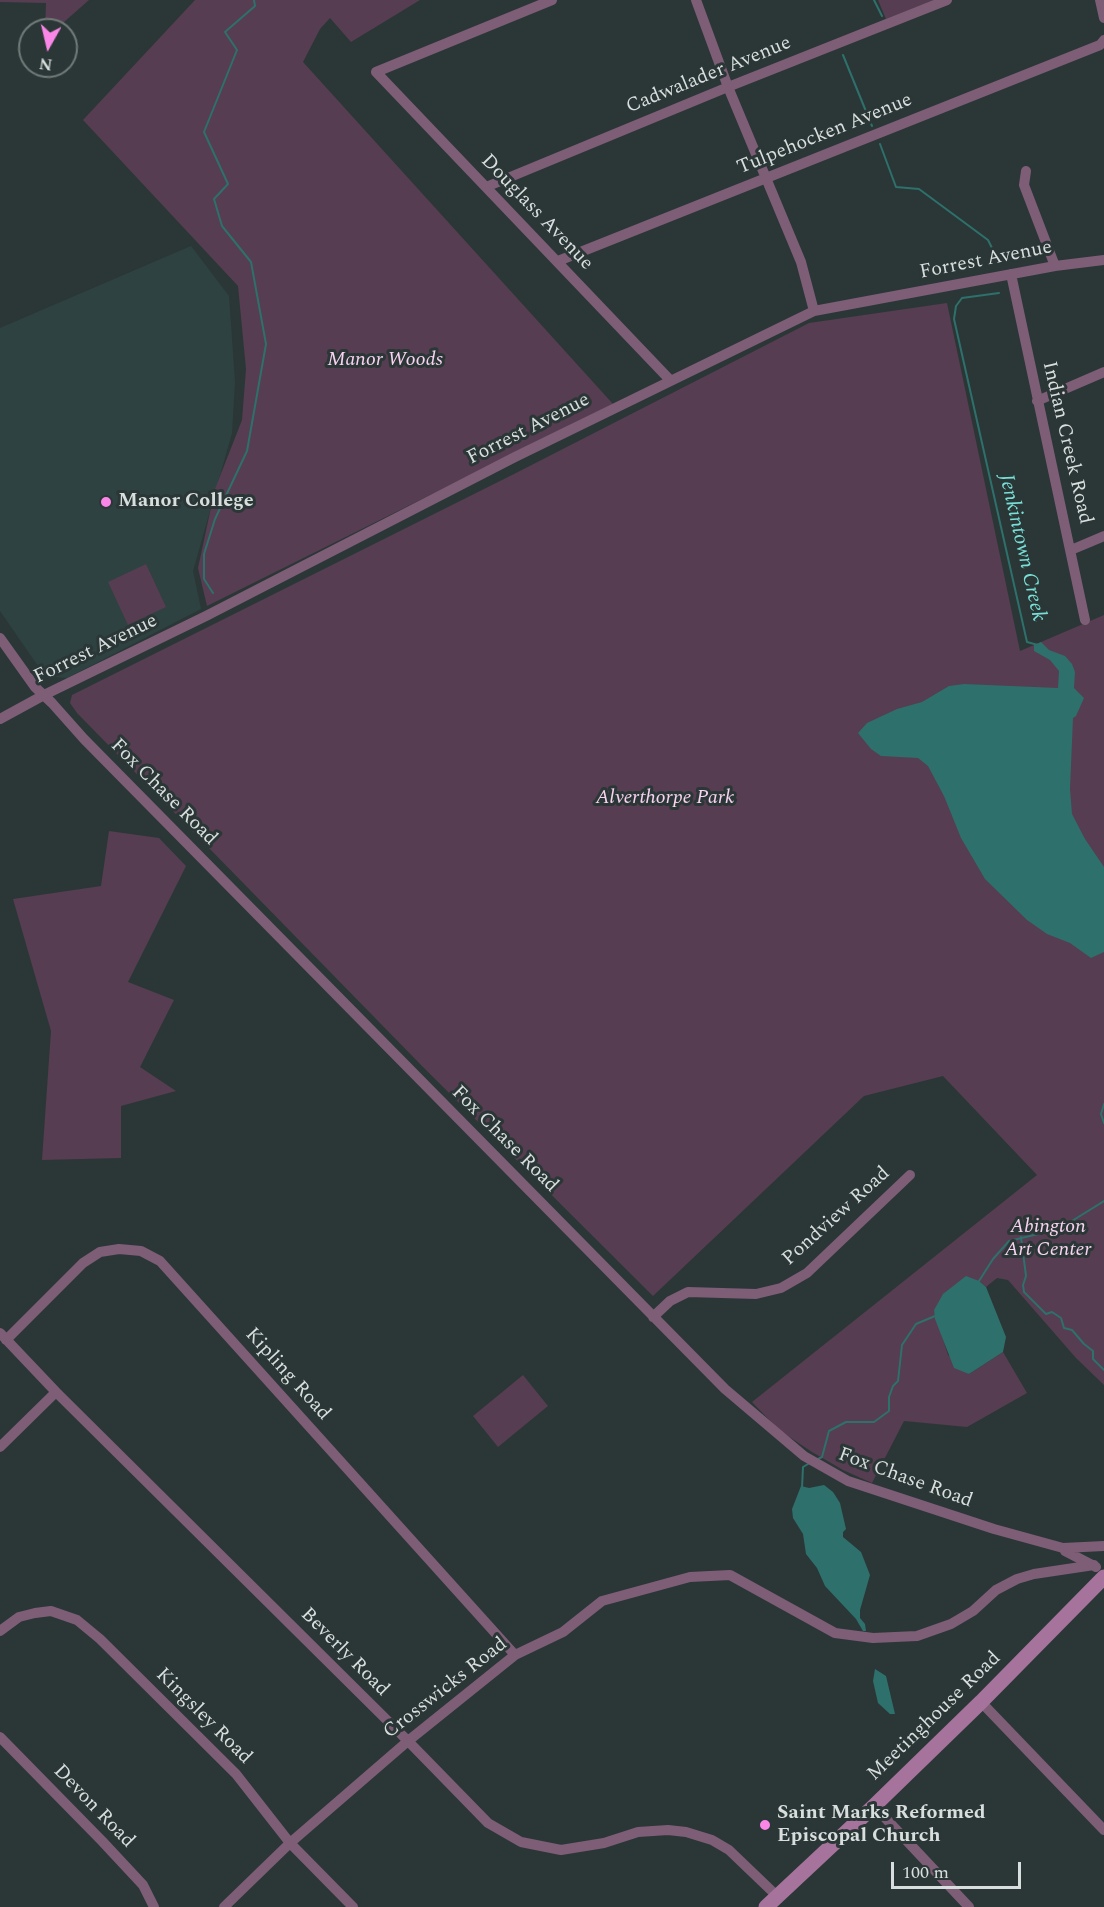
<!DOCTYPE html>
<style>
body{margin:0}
#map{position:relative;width:1104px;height:1907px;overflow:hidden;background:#2b3736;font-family:Spectral,serif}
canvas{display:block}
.north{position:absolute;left:18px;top:18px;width:60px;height:60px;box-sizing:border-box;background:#2b3736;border:2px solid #707a79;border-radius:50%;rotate:188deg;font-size:16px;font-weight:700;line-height:24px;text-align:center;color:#d7dedd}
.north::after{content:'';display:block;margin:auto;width:21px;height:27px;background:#fa87e7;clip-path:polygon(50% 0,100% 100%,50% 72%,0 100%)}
.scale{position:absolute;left:891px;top:1862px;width:130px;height:27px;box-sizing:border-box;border:3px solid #d7dedd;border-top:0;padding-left:8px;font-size:18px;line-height:21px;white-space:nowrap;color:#d7dedd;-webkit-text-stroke:4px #2b3736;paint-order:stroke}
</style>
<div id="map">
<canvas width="1104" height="1907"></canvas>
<div class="north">N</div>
<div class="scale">100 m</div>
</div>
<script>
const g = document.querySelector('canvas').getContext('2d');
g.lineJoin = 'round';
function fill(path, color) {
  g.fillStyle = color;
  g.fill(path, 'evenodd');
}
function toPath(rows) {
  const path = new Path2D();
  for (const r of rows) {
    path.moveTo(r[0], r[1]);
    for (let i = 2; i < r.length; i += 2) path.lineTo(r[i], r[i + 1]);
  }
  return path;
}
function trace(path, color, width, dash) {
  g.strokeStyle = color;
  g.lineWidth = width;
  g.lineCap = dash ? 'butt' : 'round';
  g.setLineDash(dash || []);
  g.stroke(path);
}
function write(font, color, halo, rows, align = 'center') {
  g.font = font + ' Spectral,serif';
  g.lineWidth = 6;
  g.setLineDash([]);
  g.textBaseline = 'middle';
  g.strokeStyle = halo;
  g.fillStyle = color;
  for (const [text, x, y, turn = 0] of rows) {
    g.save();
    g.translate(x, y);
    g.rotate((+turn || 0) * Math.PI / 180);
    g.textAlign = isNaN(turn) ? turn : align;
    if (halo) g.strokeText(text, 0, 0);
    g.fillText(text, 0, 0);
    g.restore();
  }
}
fill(toPath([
 [191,246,229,296,235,382,232,433,193,571,201,609,67,678,45,676,0,611,0,328]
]), '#2e4241');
fill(toPath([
 [0,0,89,0,55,30,45,30,46,3,0,2],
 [195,0,420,0,351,42,330,18,320,29,303,62,613,404,207,606,198,568,215,489,242,420,246,369,238,286,83,120],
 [878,0,934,0,886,19],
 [947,303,1020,651,1104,615,1104,1385,1076,1358,1008,1280,997,1278,986,1287,979,1281,934,1310,948,1355,969,1374,1003,1352,1027,1393,967,1427,904,1421,872,1483,843,1470,812,1452,779,1430,752,1402,1037,1175,943,1076,864,1096,653,1296,422,1066,77,713,70,703,72,695,514,474,809,323],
 [146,564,166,607,128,625,108,582],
 [109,831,159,838,186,866,128,982,174,1000,140,1067,176,1091,121,1106,121,1158,42,1160,51,1031,13,899,101,886],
 [523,1375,548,1406,498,1447,473,1416]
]), '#563d51');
fill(toPath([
 [1041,642,1049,650,1065,656,1072,664,1075,672,1074,688,1084,698,1076,716,1073,718,1070,789,1072,814,1085,839,1104,867,1104,952,1091,958,1070,943,1047,934,1027,920,985,879,961,838,944,796,928,766,918,758,881,756,871,749,858,733,867,723,897,709,922,702,949,686,964,684,1058,688,1059,671,1050,660,1034,651,1034,645],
 [966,1276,979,1281,986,1287,1006,1337,1003,1352,969,1374,954,1368,935,1319,934,1310,943,1294],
 [824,1485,833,1492,840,1503,846,1529,843,1532,843,1537,861,1552,870,1575,860,1610,860,1618,865,1624,866,1631,863,1631,856,1619,825,1586,817,1568,806,1554,803,1534,793,1518,792,1509,801,1486,809,1488],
 [875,1669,886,1676,895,1714,890,1714,878,1703,873,1681]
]), '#2e706c');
trace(toPath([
 [874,0,882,16],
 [843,55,872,126],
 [880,144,896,187,919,189,988,240,997,258],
 [999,293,962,298,956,306,954,319,1027,642,1038,645],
 [213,593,204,579,204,554,215,519,247,451,266,344,251,262,222,226,214,199,228,184,204,132,237,50,225,32,255,6,254,0],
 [1104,1104,1101,1114,1104,1123],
 [1021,1237,1026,1276,1023,1285,1024,1292,1046,1314,1052,1312,1061,1318,1064,1328,1072,1330,1084,1344,1093,1351,1093,1359,1104,1370],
 [979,1281,993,1259,1009,1241,1059,1229,1104,1201],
 [818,1459,822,1457,829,1431,846,1422,874,1422,889,1411,889,1397,893,1386,898,1381,902,1345,916,1324,935,1316],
 [802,1488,803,1467,808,1464]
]), '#2e706c', 2);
trace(toPath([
 [552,0,376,72,670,380],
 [696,0,728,87,801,262,814,311],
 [1100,0,1104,18],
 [1026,171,1024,185,1055,266],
 [486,187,728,87,947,0],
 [558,261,1100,45,1104,40],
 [1011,274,1085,620],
 [1037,401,1104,372],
 [1071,550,1104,536],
 [0,638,35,687,52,703,84,739,725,1389,804,1456,848,1481,994,1529,1063,1548,1104,1546],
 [0,719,44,695,206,616,515,457,814,311,1055,266,1104,260],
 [653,1317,670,1301,688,1292,756,1294,781,1288,807,1273,910,1175],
 [0,1333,56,1392,408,1741,488,1823,521,1842,561,1850,604,1843,638,1832,668,1830,686,1832,712,1840,729,1850,777,1896],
 [6,1340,83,1263,100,1252,119,1249,141,1251,160,1261,515,1655],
 [0,1447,56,1392],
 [1065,1551,1096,1567],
 [0,1631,19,1617,35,1613,51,1611,77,1620,100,1639,236,1774,290,1843,353,1907],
 [981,1702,1104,1830],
 [0,1737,102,1841,143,1885,154,1907],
 [874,1806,969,1907],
 [224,1907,290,1843,408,1741,515,1655,563,1632,602,1601,690,1577,730,1575,835,1633,873,1638,917,1636,951,1624,973,1611,996,1590,1017,1579,1034,1574,1094,1565]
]), '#7e5d77', 10);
trace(toPath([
 [766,1907,874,1806,981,1702,1104,1577]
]), '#a6739c', 15);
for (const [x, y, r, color] of [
 [106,502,6,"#fa87e7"],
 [765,1825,6,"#fa87e7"]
]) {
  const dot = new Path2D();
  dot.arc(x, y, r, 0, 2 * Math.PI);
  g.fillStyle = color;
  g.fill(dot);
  trace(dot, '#2b3736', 2);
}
write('20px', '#d7dedd', '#2b3736', [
 ["Cadwalader Avenue",709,76,-22],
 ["Tulpehocken Avenue",825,135,-22],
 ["Douglass Avenue",536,213,46],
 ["Forrest Avenue",986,261,-11],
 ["Forrest Avenue",529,430,-27],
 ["Indian Creek Road",1066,443,77],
 ["Forrest Avenue",96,650,-26],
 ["Fox Chase Road",163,793,45],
 ["Fox Chase Road",504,1140,45],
 ["Pondview Road",837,1217,-42],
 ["Kipling Road",287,1375,48],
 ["Fox Chase Road",905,1479,20],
 ["Beverly Road",344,1653,45],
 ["Crosswicks Road",446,1689,-38],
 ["Kingsley Road",203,1717,45],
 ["Meetinghouse Road",935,1717,-44],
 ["Devon Road",93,1807,46]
]);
write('italic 20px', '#f9d3f1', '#2b3736', [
 ["Manor Woods",385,361],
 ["Alverthorpe Park",665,799],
 ["Abington",1048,1228],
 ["Art Center",1048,1251]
]);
write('bold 20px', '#d7dedd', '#2b3736', [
 ["Manor College",118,502],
 ["Saint Marks Reformed",777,1814],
 ["Episcopal Church",777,1837]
], 'left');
write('italic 21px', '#79e0d9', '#2b3736', [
 ["Jenkintown Creek",1021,548,77]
]);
</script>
